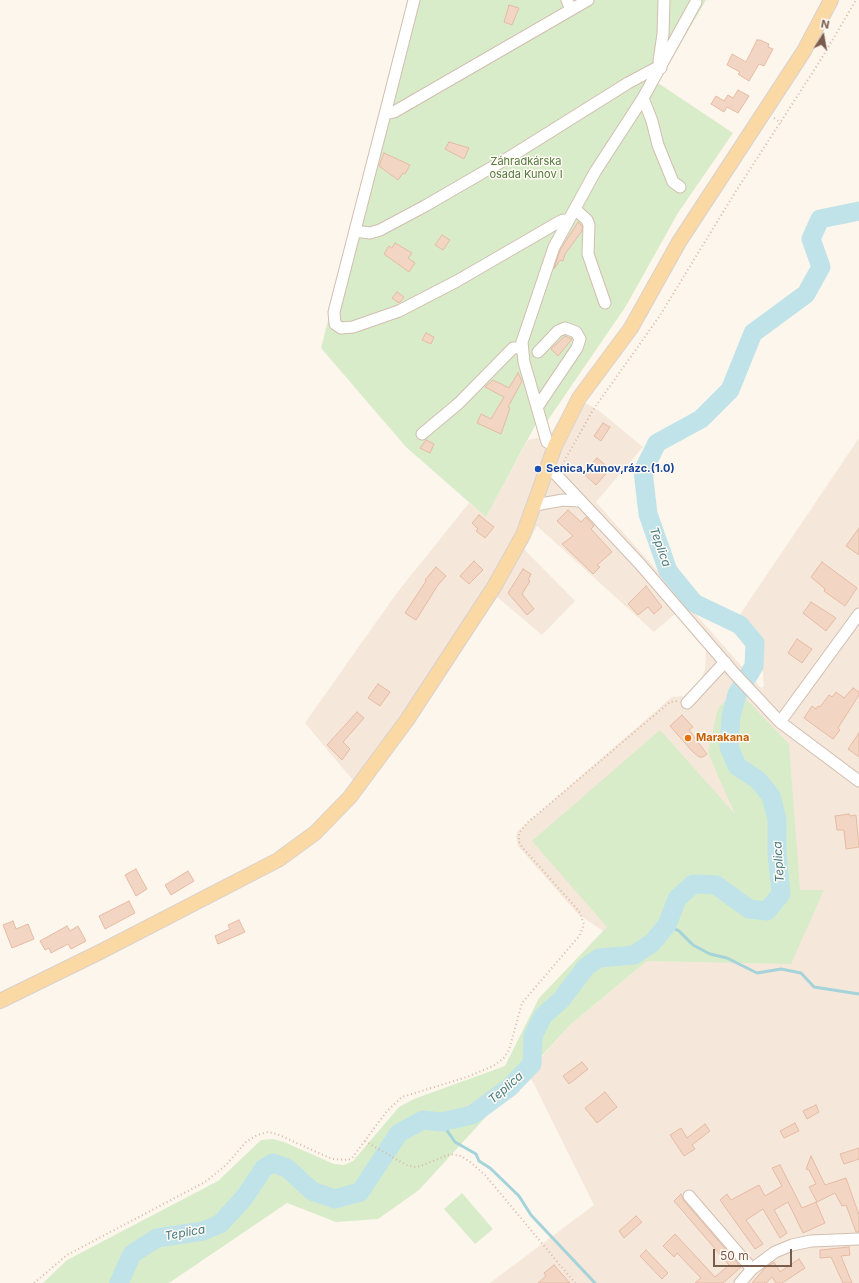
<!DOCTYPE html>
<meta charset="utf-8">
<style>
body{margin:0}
#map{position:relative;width:859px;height:1283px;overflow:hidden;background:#fdf6ec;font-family:Inter,sans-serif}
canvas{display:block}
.north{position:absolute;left:803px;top:16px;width:40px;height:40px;-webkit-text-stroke:3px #fffaf3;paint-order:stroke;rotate:11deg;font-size:11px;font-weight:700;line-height:16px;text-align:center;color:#7a5c4d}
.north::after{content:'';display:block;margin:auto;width:14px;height:18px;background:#7a5c4d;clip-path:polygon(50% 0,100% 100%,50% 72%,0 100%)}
.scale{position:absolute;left:713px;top:1249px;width:79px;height:18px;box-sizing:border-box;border:2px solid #7a5c4d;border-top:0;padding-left:5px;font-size:12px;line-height:14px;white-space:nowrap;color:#7a5c4d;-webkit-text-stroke:3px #fffaf3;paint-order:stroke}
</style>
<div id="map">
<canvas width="859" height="1283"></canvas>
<div class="north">N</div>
<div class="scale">50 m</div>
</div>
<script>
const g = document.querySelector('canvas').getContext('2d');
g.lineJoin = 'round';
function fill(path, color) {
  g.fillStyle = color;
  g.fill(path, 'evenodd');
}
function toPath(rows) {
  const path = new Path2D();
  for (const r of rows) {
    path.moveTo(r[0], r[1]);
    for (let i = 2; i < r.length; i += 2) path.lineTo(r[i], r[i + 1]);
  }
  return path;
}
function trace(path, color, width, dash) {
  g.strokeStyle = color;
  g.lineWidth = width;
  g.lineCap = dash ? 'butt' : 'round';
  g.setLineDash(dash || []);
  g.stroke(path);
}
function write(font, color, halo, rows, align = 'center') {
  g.font = font + ' Inter,sans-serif';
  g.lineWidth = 3;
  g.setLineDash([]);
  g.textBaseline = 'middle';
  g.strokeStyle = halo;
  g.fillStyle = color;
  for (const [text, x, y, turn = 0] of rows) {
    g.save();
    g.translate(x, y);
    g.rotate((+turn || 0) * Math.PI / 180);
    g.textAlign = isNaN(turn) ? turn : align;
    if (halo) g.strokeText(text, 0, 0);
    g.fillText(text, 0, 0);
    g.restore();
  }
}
fill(toPath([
 [573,396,598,410,643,447,596,502,761,688,764,686,760,638,737,619,859,438,859,1283,490,1283,594,1205,528,1072,570,1025,647,961,578,914,518,846,516,837,517,832,672,697,684,696,700,682,705,669,706,650,675,614,654,632,537,526,524,549,575,601,542,635,496,596,364,788,351,778,305,723,396,594,469,503,486,516,528,440,550,435]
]), '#f5e8da');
fill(toPath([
 [410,0,706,0,658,83,733,133,678,213,626,306,548,420,536,424,486,517,406,447,321,348],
 [735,693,741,694,789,744,800,890,824,890,791,964,647,961,570,1025,419,1190,378,1219,336,1222,287,1203,169,1283,43,1283,67,1260,218,1181,261,1140,273,1139,284,1142,334,1164,344,1165,353,1161,399,1107,414,1099,505,1066,539,998,607,927,532,841,660,730,735,814,708,753,717,712,720,706],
 [462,1193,493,1229,475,1244,444,1209]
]), '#d8ecc9');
trace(toPath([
 [667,925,679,931,693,945,710,954,727,958,757,973,781,969,801,973,814,987,859,994],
 [441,1122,455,1142,476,1154,479,1161,490,1168,519,1196,531,1215,595,1283]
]), '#a5d3da', 3);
trace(toPath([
 [119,1283,132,1254,157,1238,203,1231,220,1224,244,1198,264,1168,273,1163,287,1168,312,1191,335,1199,360,1192,399,1133,423,1120,441,1122,472,1115,510,1087,532,1064,533,1036,543,1016,561,1000,586,967,599,958,634,955,652,943,667,925,677,899,693,884,716,885,749,909,767,911,781,894,777,854,777,819,771,796,758,780,737,766,729,747,731,716,737,694,754,666,755,643,740,625,694,603,668,571,648,514,643,471,657,443,701,419,730,390,753,333,806,294,821,267,811,239,820,219,859,211]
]), '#bfe3e8', 19);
const building = toPath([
 [509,5,519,8,512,25,504,22,509,5],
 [757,40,760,40,769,44,768,47,773,49,764,66,759,64,749,81,738,74,740,72,727,65,732,54,746,62,757,40],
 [738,90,749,96,738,113,727,107,724,112,711,104,716,96,724,101,728,95,733,98,738,90],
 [449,142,469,148,464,159,445,149,449,142],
 [384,153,410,165,405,174,403,173,398,180,379,166,384,153],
 [578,222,582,226,582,231,565,254,563,261,560,260,554,269,560,250,578,222],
 [442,235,450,240,443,250,435,245,442,235],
 [395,243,412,253,408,258,415,263,409,272,384,254,389,246,392,248,395,243],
 [397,292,404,297,399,303,392,298,397,292],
 [426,333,434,337,431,344,422,340,426,333],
 [565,336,572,339,558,356,551,349,565,336],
 [518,373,522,381,508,407,510,408,501,434,477,423,481,414,491,419,504,397,485,387,493,380,509,388,518,373],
 [603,423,610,427,601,441,594,436,603,423],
 [426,440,434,444,430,453,420,448,426,440],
 [597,458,610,469,596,485,583,473,597,458],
 [568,510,581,522,586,517,594,526,591,529,612,552,597,565,600,567,593,574,562,544,573,536,557,521,568,510],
 [479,515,494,527,485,538,476,531,478,529,472,523,479,515],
 [859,528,859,555,846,546,859,528],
 [474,561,483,570,469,584,460,576,474,561],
 [822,562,857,588,845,606,824,591,825,589,811,577,822,562],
 [436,567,446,576,438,585,416,620,405,613,426,581,425,580,436,567],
 [523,569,531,574,528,580,530,581,522,594,534,609,527,615,508,593,523,569],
 [646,586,662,607,654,614,648,607,638,615,628,604,646,586],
 [811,602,836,618,826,631,803,613,811,602],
 [797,639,812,649,802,663,788,653,797,639],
 [378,684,390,692,380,706,368,698,378,684],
 [853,688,859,692,859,695,838,728,840,730,833,739,804,718,812,706,816,709,818,706,820,707,829,695,832,697,836,692,844,698,853,688],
 [357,712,364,718,343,742,350,749,342,760,327,745,357,712],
 [682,715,693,727,689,730,707,754,703,757,699,757,692,751,670,726,682,715],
 [859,733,859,757,848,749,859,733],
 [849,814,850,816,856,815,859,847,846,849,844,830,837,830,835,816,849,814],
 [136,869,147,889,136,896,125,875,136,869],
 [188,871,194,881,171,895,165,885,188,871],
 [129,901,135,913,105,929,99,916,129,901],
 [239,920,245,932,218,944,215,936,230,929,228,925,239,920],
 [13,921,16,929,28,924,34,939,12,948,3,925,13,921],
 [67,926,70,931,78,926,86,941,71,949,68,944,51,953,49,948,45,950,40,941,67,926],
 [582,1062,588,1069,569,1084,563,1076,582,1062],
 [605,1092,617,1107,597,1123,585,1108,605,1092],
 [816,1105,819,1112,807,1119,803,1111,816,1105],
 [795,1123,799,1131,784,1138,780,1131,795,1123],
 [705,1124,710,1131,692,1145,695,1149,684,1156,670,1135,681,1128,687,1138,705,1124],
 [859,1148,859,1159,844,1164,840,1154,859,1148],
 [811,1156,825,1185,846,1178,859,1215,859,1232,856,1232,846,1205,842,1206,835,1193,817,1202,809,1187,816,1184,809,1170,806,1169,811,1156],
 [780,1165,802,1208,816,1202,825,1223,803,1233,788,1202,774,1210,787,1233,780,1238,763,1209,746,1220,763,1244,755,1249,720,1200,727,1194,731,1200,759,1185,765,1196,782,1186,772,1168,780,1165],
 [681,1194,684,1201,741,1267,723,1283,695,1283,701,1278,677,1253,674,1257,663,1246,675,1234,715,1277,729,1265,674,1201,681,1194],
 [636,1216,642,1222,624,1238,619,1231,636,1216],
 [849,1247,850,1255,841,1256,852,1283,843,1283,831,1257,820,1258,820,1250,849,1247],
 [646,1250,668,1273,662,1279,640,1256,646,1250],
 [799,1259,805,1268,782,1283,776,1283,772,1277,766,1283,752,1283,765,1268,774,1262,780,1272,799,1259],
 [554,1265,570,1283,538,1283,546,1276,544,1273,554,1265]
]);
fill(building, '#f3d5c3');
trace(building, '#e6bba3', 1);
const minor = toPath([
 [567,0,571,10],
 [643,98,652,121,658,145,673,182,680,187],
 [385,114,414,0],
 [575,209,587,220,589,225,588,254,605,303],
 [568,221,563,220,557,223,457,281,399,311,353,327,341,328,335,324,334,312,385,114,394,112,588,0],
 [355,231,370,233,380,230,425,206,513,155,628,83,656,68,661,68,659,61,663,34,664,0],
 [538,406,577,348,580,339,576,332,565,328,558,331,538,352],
 [422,434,459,403,513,348,521,348],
 [555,446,547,442,524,362,522,342,554,247,595,172,643,98,696,2],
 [548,466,639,563,734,673,780,722,859,781],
 [535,505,563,500,579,501],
 [687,703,725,662],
 [780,722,859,614],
 [689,1196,752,1269],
 [740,1283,752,1269,775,1252,792,1245,811,1241,859,1239]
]);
const major = toPath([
 [0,1001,100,952,278,860,315,833,350,797,407,720,494,587,523,535,555,446,579,398,631,328,679,242,804,51,831,0]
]);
trace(minor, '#d1beb0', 13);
trace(major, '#dad1cd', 16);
trace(toPath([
 [774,118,781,123],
 [562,465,593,410,659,317,736,191,820,61,856,0],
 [365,1141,406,1165,414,1167,421,1166,450,1154,461,1156,469,1161,485,1175,575,1283],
 [34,1283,67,1255,205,1182,226,1165,246,1142,257,1135,268,1132,277,1134,332,1159,348,1160,352,1158,387,1111,402,1097,467,1077,493,1066,503,1059,509,1050,522,1003,580,935,584,924,579,911,522,847,519,842,519,833,527,823,670,702,677,701]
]), '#d9b8a5', 2, [1, 3]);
trace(minor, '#fff', 11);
trace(major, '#fbd9a5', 14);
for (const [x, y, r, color] of [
 [538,469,4,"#1a4fb4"],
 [688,738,4,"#e8710a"]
]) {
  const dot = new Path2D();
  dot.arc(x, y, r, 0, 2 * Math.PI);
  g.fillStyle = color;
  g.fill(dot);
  trace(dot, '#fffaf3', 1.5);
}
write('11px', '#537a41', '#fffaf3', [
 ["Záhradkárska",526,162],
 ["osada Kunov I",526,175]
]);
write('bold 11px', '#164399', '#fffaf3', [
 ["Senica,Kunov,rázc.(1.0)",546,469]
], 'left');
write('bold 11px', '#c56008', '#fffaf3', [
 ["Marakana",696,738]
], 'left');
write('italic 12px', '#437c86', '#fffaf3', [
 ["Teplica",660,547,70],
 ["Teplica",779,862,-94],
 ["Teplica",506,1088,-41],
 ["Teplica",185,1233,-10]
]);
</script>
